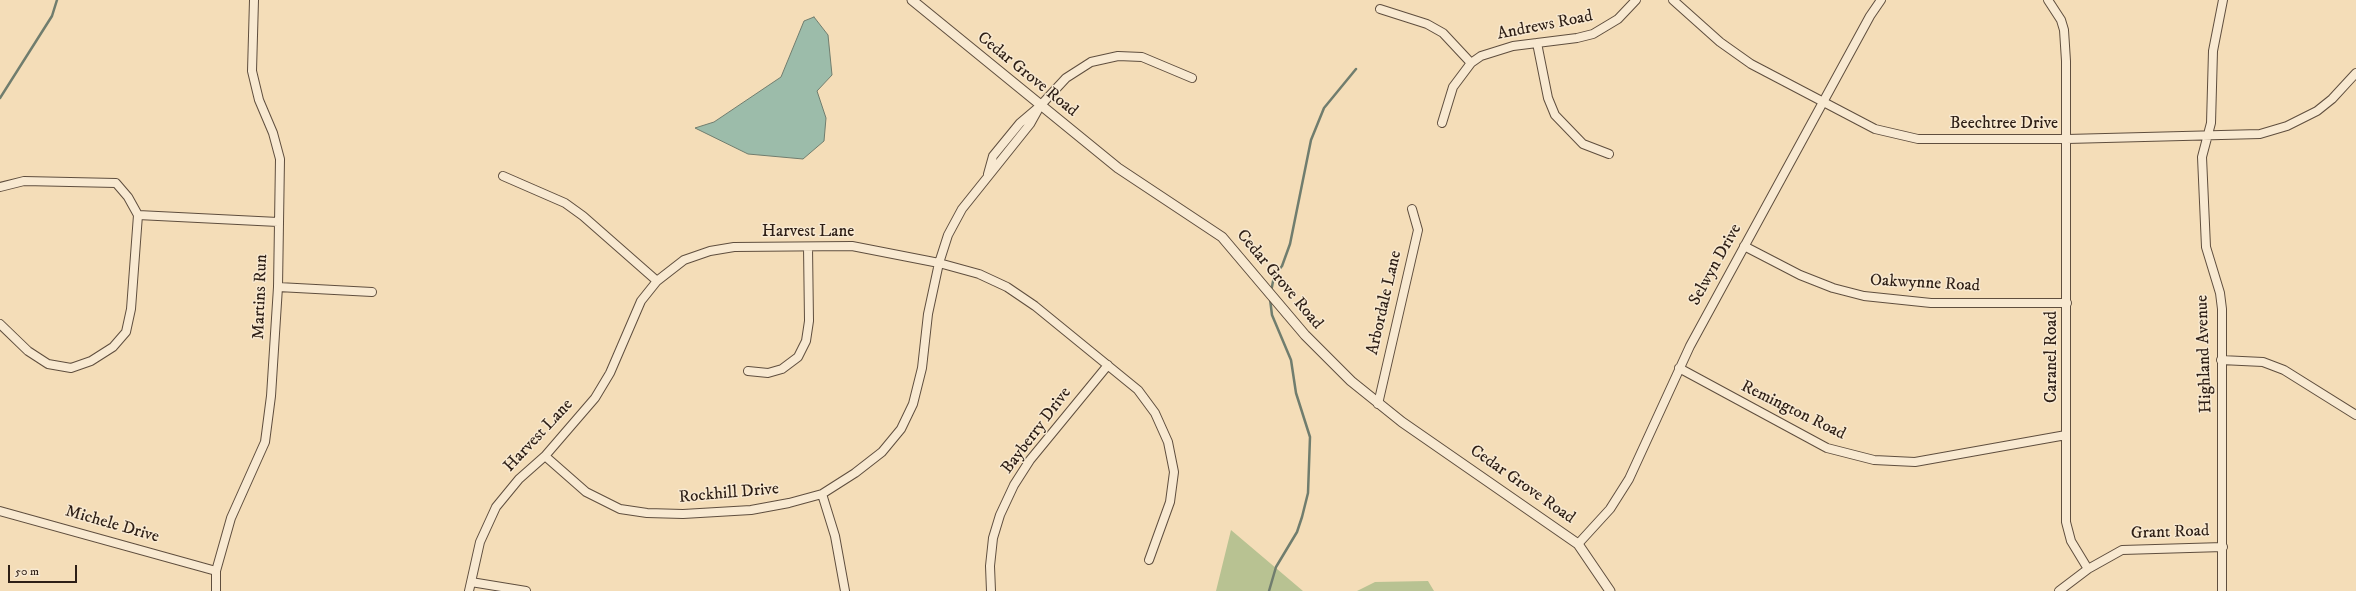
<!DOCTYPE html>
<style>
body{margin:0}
#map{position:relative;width:2356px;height:591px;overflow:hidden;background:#f4ddb8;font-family:"IM FELL DW Pica",serif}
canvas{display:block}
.scale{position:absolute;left:8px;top:565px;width:69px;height:18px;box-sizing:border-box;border:2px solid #2d1e15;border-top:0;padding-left:5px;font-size:12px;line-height:14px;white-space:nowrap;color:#2d1e15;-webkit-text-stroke:3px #f8e9d1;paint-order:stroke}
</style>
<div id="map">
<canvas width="2356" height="591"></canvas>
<div class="scale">50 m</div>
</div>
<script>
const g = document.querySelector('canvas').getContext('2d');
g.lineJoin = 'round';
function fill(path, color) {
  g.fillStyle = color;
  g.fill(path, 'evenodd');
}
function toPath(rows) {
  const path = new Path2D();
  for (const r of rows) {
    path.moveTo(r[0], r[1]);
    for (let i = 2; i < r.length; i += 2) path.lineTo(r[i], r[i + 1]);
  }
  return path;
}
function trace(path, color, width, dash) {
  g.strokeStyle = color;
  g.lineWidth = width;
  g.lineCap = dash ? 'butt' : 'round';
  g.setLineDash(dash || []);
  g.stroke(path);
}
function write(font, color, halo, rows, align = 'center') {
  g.font = font + ' "IM FELL DW Pica",serif';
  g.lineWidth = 3;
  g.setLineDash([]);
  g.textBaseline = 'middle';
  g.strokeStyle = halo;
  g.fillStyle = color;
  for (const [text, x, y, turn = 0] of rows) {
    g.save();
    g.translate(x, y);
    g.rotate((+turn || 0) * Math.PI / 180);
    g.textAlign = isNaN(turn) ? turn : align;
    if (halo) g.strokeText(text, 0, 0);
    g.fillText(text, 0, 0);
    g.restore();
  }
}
fill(toPath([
 [1231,530,1303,591,1216,591],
 [1428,581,1434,591,1357,591,1375,582]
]), '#b8c292');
const water = toPath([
 [814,17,828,35,832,75,817,91,826,118,824,141,803,159,748,154,695,128,714,122,781,77,804,21,814,17]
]);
fill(water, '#9cbcaa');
trace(water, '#707d6e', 1);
trace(toPath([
 [0,98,52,16,57,0],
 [1271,292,1274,276,1282,266,1290,244,1311,140,1324,108,1356,69],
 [1269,591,1276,567,1297,532,1302,517,1308,493,1310,437,1296,393,1291,360,1272,315,1270,299]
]), '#707d6e', 2.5);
const minor = toPath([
 [1673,0,1720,42,1751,64,1875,129,1918,139,2067,139,2260,134,2287,126,2317,111,2332,99,2356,73],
 [2048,0,2061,20,2064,30,2066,61,2066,522,2071,541,2088,569],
 [1380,9,1427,24,1443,33,1471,63],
 [1537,43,1548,98,1555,115,1583,144,1609,154],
 [1442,123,1453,87,1471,63,1481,56,1513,46,1577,38,1593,34,1618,19,1636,0],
 [988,174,993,156,1020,123,1040,106,1066,78,1091,62,1118,56,1142,57,1192,78],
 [503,176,565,203,583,216,657,281],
 [0,187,24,181,116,183,128,197,138,215,131,309,126,332,113,347,91,361,71,368,48,364,28,351,0,324],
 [138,215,278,222],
 [1744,246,1800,275,1833,288,1864,296,1931,303,2067,303],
 [278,287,372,292],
 [2221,360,2263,362,2284,370,2356,415],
 [1679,368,1827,448,1874,460,1915,462,2066,435],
 [748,371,768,373,782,369,798,357,806,341,809,321,808,247],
 [1378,404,1418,230,1412,209],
 [545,456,586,492,620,509,647,513,683,514,751,510,789,503,822,494,855,473,882,452,901,429,913,404,922,368,928,314,939,263,948,235,962,209,1030,124,1040,106],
 [822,494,835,536,845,591],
 [0,511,216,571],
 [1578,544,1610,509,1629,479,1690,346,1870,16,1881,0],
 [471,582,526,591],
 [216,591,216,571,231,518,265,442,271,396,278,287,280,159,273,133,259,100,252,71,254,0],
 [469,591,480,542,496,507,519,479,545,456,595,398,610,373,641,301,657,281,684,260,710,251,734,247,852,246,939,263,979,274,1007,287,1035,306,1138,390,1155,413,1168,442,1174,472,1170,502,1149,560],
 [991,591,990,566,993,538,1000,515,1014,485,1030,460,1108,365],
 [2059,591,2088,569,2122,550,2223,547],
 [2222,591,2222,309,2220,293,2206,247,2202,157,2211,123,2213,51,2223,0]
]);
const tertiary = toPath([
 [912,0,1118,168,1222,237,1305,335,1351,381,1402,422,1578,544,1610,591]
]);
trace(minor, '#5f4e3e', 10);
trace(tertiary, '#5f4e3e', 11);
trace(minor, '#f8e9d1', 8);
trace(tertiary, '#f8e9d1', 9);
write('17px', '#2d1e15', '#f8e9d1', [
 ["Andrews Road",1545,26,-11],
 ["Cedar Grove Road",1027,75,39],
 ["Beechtree Drive",2004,124],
 ["Harvest Lane",808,232],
 ["Selwyn Drive",1716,265,-61],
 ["Cedar Grove Road",1279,280,50],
 ["Oakwynne Road",1925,284,3],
 ["Martins Run",261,297,-88],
 ["Arbordale Lane",1385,303,-77],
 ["Highland Avenue",2205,354,-92],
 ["Caranel Road",2052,357,-90],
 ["Remington Road",1793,411,26],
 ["Bayberry Drive",1037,431,-53],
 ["Harvest Lane",539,436,-47],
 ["Cedar Grove Road",1522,485,35],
 ["Rockhill Drive",729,494,-5],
 ["Michele Drive",112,525,16],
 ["Grant Road",2170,533,-2]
]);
</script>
